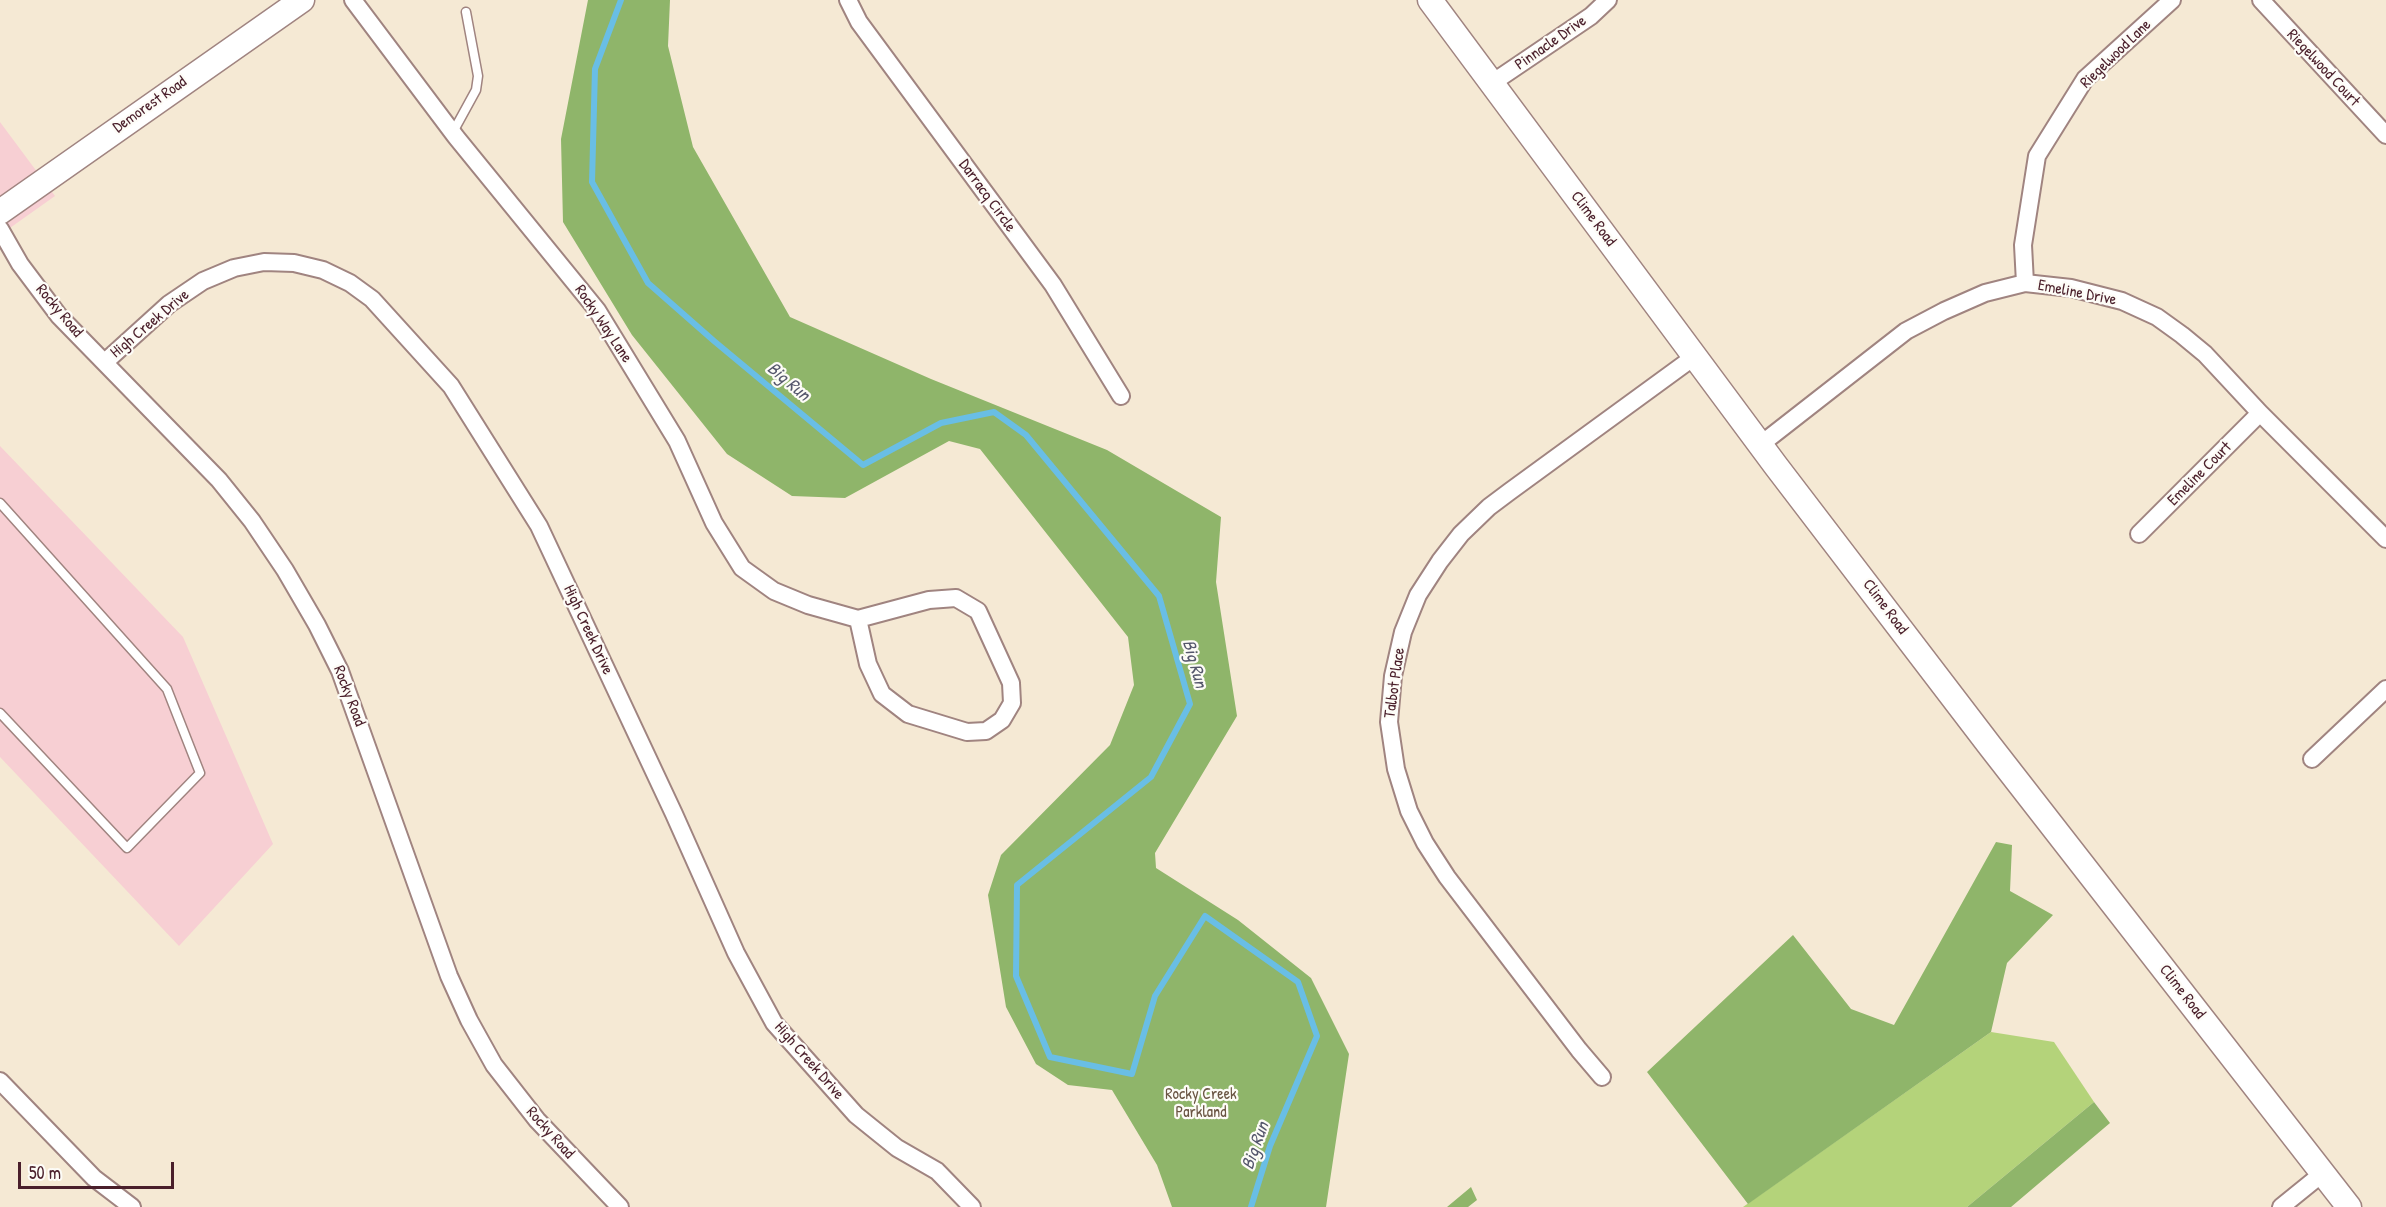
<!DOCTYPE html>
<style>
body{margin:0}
#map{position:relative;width:2386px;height:1207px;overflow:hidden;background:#f5e9d4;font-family:"Patrick Hand",sans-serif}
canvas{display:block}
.scale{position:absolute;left:18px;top:1162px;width:156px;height:27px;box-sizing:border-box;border:3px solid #4a1f2b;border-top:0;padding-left:8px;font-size:18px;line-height:21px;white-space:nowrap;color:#4a1f2b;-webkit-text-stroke:4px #fdfcf7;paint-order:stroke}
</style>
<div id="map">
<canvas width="2386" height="1207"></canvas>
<div class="scale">50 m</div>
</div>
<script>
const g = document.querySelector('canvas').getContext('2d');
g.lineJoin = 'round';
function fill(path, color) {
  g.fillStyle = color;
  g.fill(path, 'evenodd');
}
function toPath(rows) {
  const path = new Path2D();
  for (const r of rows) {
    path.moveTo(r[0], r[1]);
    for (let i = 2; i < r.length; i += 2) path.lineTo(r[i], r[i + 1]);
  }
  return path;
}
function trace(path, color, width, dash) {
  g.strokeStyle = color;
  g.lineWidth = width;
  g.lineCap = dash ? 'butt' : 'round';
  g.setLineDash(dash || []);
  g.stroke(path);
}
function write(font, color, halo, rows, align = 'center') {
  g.font = font + ' "Patrick Hand",sans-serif';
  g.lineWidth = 4.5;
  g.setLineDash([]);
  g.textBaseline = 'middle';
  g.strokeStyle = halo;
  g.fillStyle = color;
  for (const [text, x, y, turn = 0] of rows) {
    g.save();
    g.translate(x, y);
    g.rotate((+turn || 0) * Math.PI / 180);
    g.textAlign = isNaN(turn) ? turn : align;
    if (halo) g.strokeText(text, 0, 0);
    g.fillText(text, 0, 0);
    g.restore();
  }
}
fill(toPath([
 [0,122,55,196,0,235],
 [0,446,183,637,273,844,179,946,0,757]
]), '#f7cfd3');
fill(toPath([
 [1991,1032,2054,1042,2094,1102,1967,1207,1743,1207]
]), '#b4d37a');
fill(toPath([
 [588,0,670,0,668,46,693,147,790,317,931,379,1107,450,1221,517,1216,582,1237,716,1155,853,1156,868,1238,920,1311,978,1349,1054,1326,1207,1172,1207,1157,1165,1112,1090,1068,1085,1036,1064,1006,1007,988,895,1001,855,1110,745,1134,685,1128,637,980,449,949,441,845,498,792,496,727,454,632,335,563,222,561,139],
 [1996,842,2012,845,2010,891,2053,915,2007,963,1991,1032,1748,1204,1647,1072,1793,935,1851,1009,1894,1025],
 [2094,1102,2110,1123,2011,1207,1967,1207],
 [1471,1187,1477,1200,1468,1207,1447,1207]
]), '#8fb56a');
trace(toPath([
 [621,0,595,69,592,182,648,283,714,341,863,465,941,423,994,412,1026,435,1159,596,1190,704,1151,777,1017,885,1016,976,1050,1057,1132,1074,1155,996,1205,916,1298,982,1317,1036,1270,1146,1251,1207]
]), '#69bee5', 6);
const lane = toPath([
 [453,132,476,90,478,76,466,12],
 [0,503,167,689,200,773,127,848,0,713]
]);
const street = toPath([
 [353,0,456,137,597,310,677,441,714,523,742,568,774,591,808,605,858,619,929,600,956,598,978,611,1011,683,1012,703,1002,720,986,731,967,732,908,714,882,694,868,664,858,619],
 [848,0,859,22,1053,285,1121,396],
 [2261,0,2386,135],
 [1492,83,1591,16,1608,0],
 [0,229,20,264,59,316,219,480,252,521,285,570,317,625,340,671,449,976,469,1020,494,1065,537,1120,620,1207],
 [2025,283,2023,245,2037,156,2085,79,2172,0],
 [105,362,169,304,203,281,234,268,264,262,294,263,323,270,350,283,372,299,451,386,539,526,674,814,736,953,774,1023,856,1115,897,1148,937,1171,972,1207],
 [1760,445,1906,331,1944,311,1985,293,2025,283,2071,288,2122,301,2157,317,2182,335,2205,354,2260,413,2386,539],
 [2139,534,2260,413],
 [2312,759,2386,689],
 [1602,1077,1579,1050,1447,877,1425,843,1409,811,1396,769,1389,722,1393,676,1403,632,1418,595,1440,561,1461,534,1489,507,1509,492,1694,357],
 [0,1081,94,1178,132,1207],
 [2281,1207,2323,1173]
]);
const secondary = toPath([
 [1430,0,1776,466,1990,746,2349,1207],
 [0,212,302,0]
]);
trace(lane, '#a08480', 11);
trace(street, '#a08480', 20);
trace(secondary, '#a08480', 27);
trace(lane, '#fff', 8);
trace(street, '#fff', 16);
trace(secondary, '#fff', 24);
write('16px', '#4a1f2b', '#fdfcf7', [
 ["Pinnacle Drive",1551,43,-35],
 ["Riegelwood Lane",2116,54,-44],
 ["Riegelwood Court",2323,68,47],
 ["Demorest Road",150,105,-35],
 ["Darracq Circle",987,196,54],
 ["Clime Road",1593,219,53],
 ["Emeline Drive",2077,293,11],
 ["Rocky Road",59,311,50],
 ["High Creek Drive",150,324,-40],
 ["Rocky Way Lane",603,324,56],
 ["Emeline Court",2200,474,-45],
 ["Clime Road",1885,607,53],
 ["High Creek Drive",588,630,65],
 ["Talbot Place",1395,683,-82],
 ["Rocky Road",349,696,69],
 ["Clime Road",2182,992,52],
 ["High Creek Drive",809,1061,49],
 ["Rocky Road",550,1133,48]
]);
write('16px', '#6a5543', '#fdfcf7', [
 ["Rocky Creek",1201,1095],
 ["Parkland",1201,1113]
]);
write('italic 18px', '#55576c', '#fdfcf7', [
 ["Big Run",788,382,40],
 ["Big Run",1194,664,74],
 ["Big Run",1256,1146,-70]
]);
</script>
